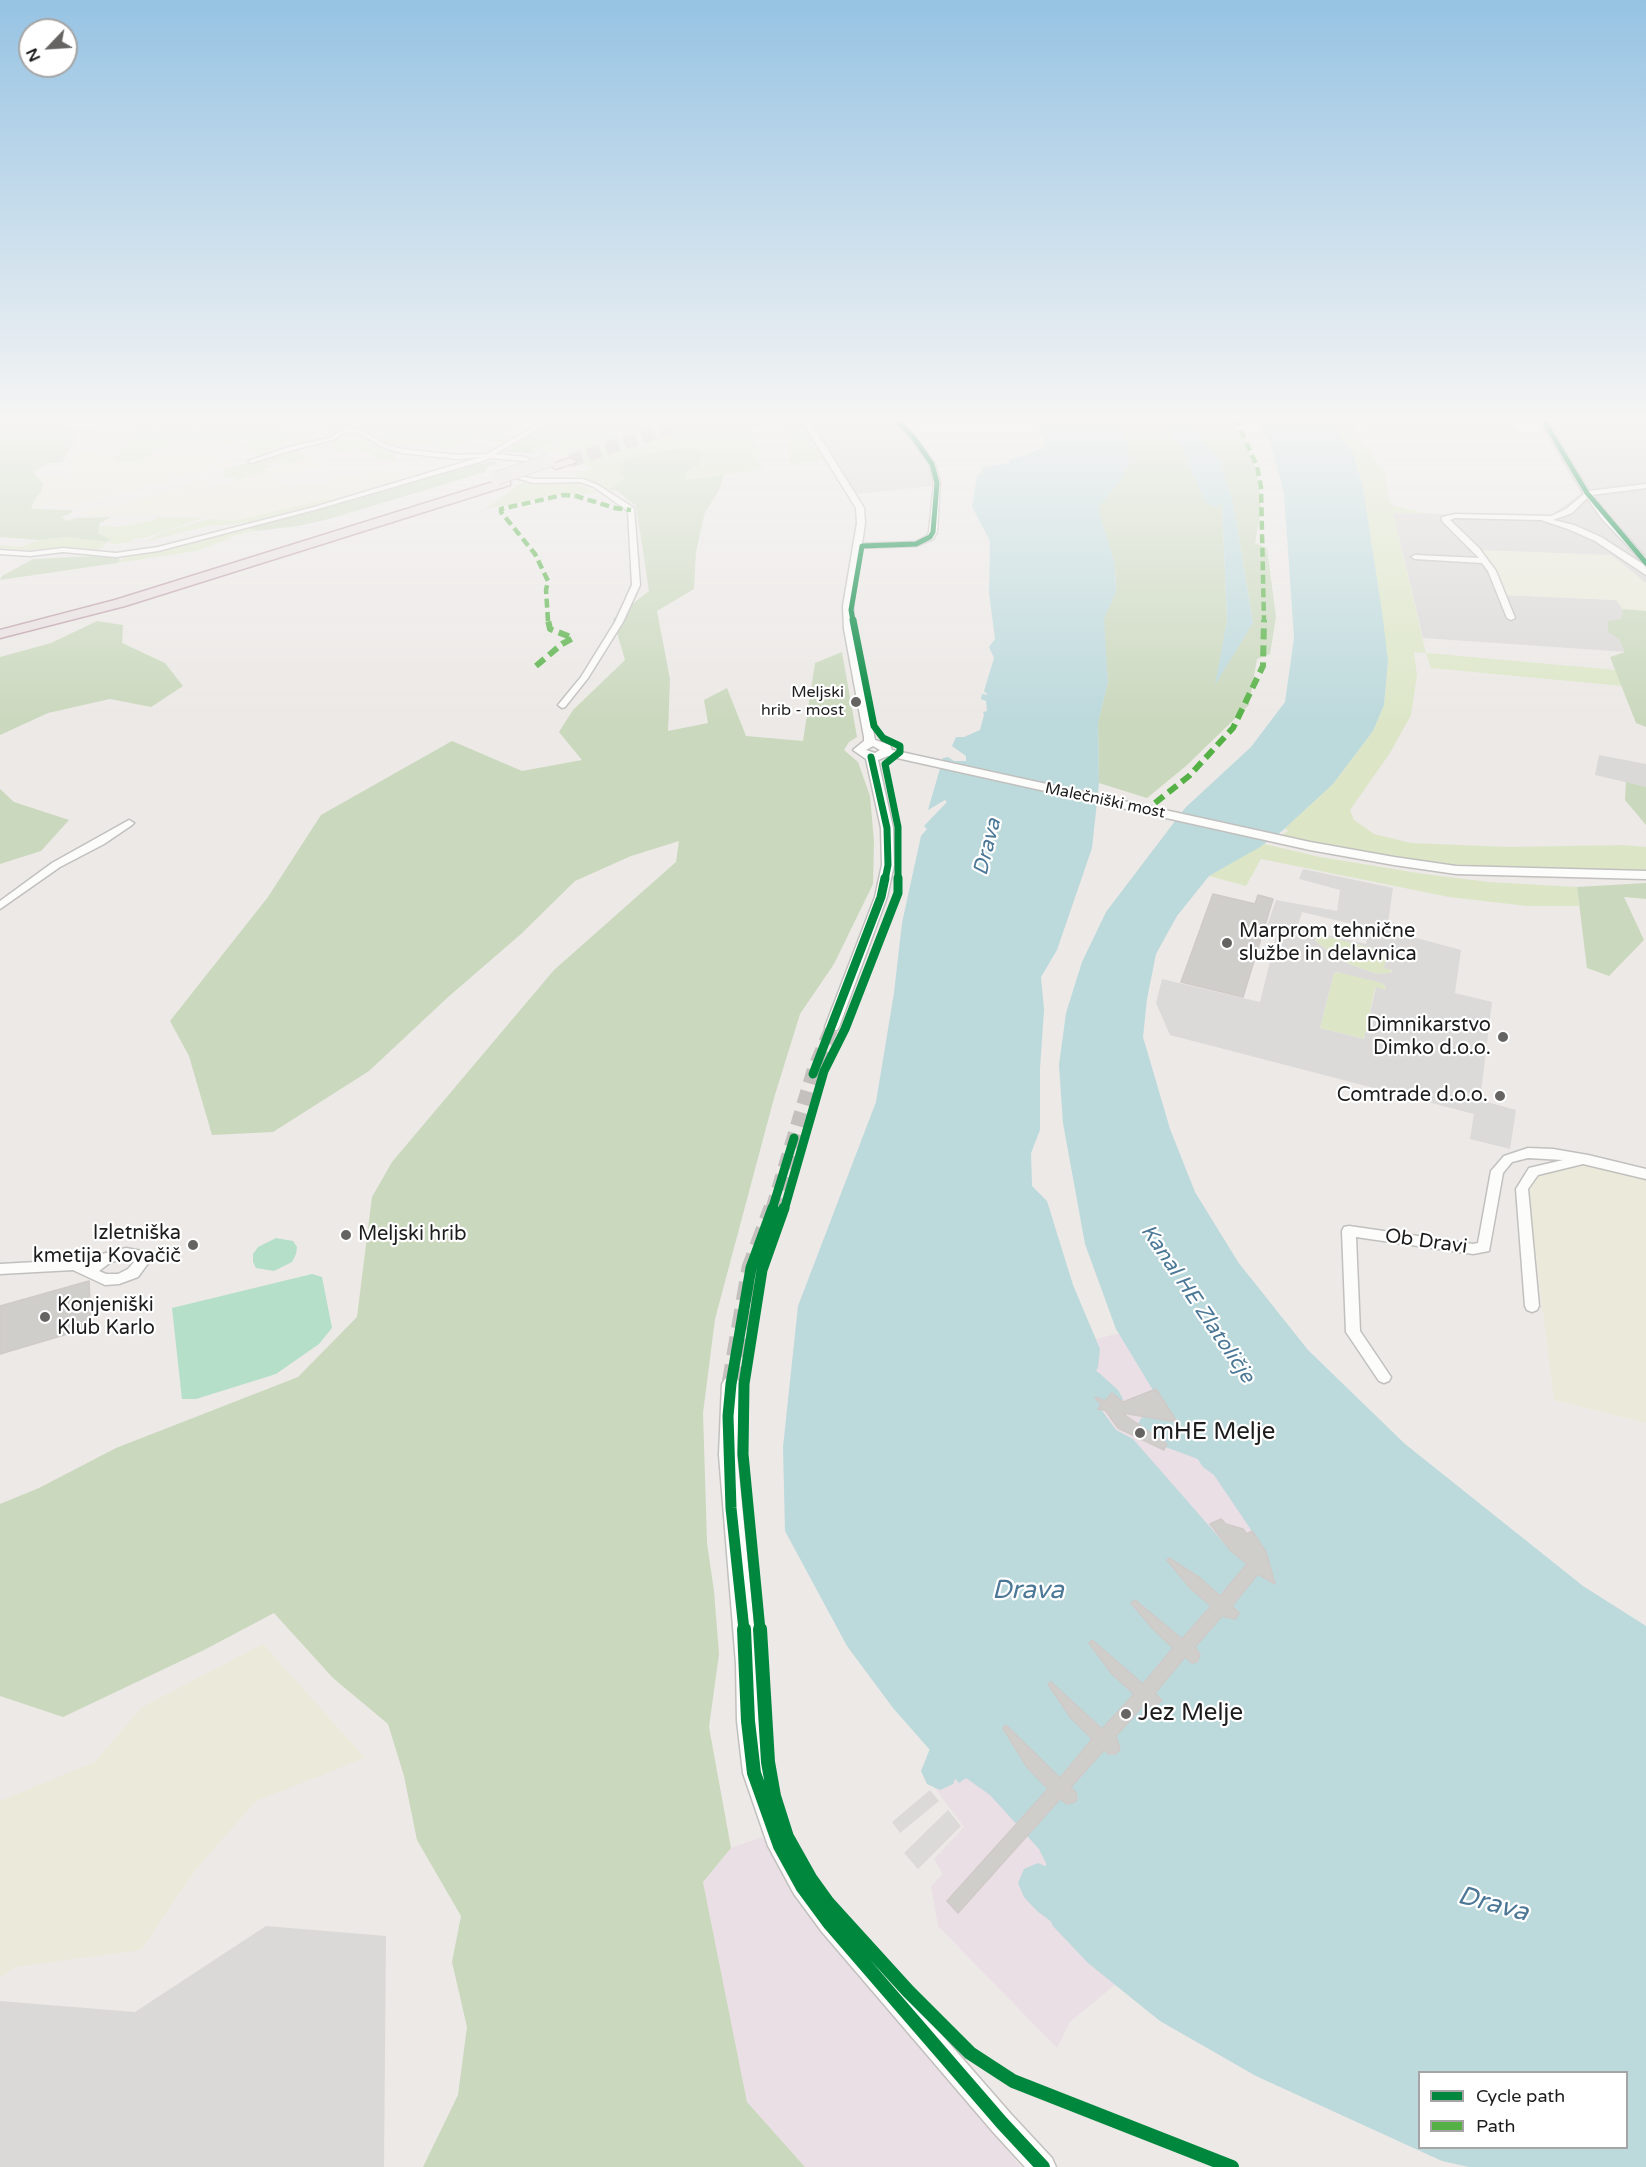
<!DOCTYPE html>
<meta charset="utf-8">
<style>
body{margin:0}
#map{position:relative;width:1646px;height:2167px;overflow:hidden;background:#ece9e6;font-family:"Varela Round",sans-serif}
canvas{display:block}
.legend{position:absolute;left:1418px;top:2071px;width:210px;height:78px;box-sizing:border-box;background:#fff;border:2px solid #a5a5a5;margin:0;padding:8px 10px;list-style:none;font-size:18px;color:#1d1d1d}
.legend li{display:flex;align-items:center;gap:12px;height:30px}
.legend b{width:30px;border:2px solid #a5a5a5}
.north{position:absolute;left:18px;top:18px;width:60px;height:60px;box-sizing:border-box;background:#fff;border:2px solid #a5a5a5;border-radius:50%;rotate:245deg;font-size:16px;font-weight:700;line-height:24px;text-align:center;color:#1d1d1d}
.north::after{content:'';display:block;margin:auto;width:21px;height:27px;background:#656463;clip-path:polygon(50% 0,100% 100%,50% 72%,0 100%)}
</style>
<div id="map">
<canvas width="1646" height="2167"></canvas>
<ul class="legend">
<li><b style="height:8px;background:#00873e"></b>Cycle path</li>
<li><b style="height:8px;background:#55b145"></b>Path</li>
</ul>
<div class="north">N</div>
</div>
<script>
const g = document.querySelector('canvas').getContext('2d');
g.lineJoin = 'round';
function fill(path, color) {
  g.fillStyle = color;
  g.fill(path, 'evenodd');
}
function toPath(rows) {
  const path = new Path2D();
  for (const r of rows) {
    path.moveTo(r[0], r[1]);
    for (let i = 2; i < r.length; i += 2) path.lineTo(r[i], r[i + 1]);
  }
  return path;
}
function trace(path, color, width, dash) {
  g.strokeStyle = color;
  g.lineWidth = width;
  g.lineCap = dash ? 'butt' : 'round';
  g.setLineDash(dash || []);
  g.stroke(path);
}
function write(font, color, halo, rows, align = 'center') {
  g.font = font + ' "Varela Round",sans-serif';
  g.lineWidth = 4.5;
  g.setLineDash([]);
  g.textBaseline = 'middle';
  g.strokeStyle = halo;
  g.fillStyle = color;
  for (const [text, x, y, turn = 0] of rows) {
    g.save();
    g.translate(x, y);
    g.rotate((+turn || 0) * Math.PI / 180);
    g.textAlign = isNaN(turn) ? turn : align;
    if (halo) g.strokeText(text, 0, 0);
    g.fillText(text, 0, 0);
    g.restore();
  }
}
fill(toPath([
 [808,418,898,418,917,437,936,463,941,485,857,494],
 [1535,418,1646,418,1646,583,1611,555,1505,595,1617,600,1623,609,1619,639,1626,652,1423,638,1393,512,1538,518,1552,515,1581,493],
 [1599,755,1646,764,1646,787,1595,775],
 [266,1926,386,1936,384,2167,0,2167,0,2001,135,2012]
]), '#dbd9d7');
fill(toPath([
 [1133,1330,1295,1581,1118,1982,1070,2022,1057,2048,938,1926,931,1886,943,1874,934,1859,964,1827,931,1783,931,1755,974,1740,1096,1339],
 [762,1837,868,1977,1021,2167,805,2167,747,2102,703,1882,731,1848]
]), '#e9dfe5');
fill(toPath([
 [106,418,369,418,324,421,334,436,310,443,294,438,280,425,234,425,216,428,136,426,112,461,139,463,173,441,220,441,228,445,221,447,227,452,222,454,219,460,243,462,206,473,198,472,189,474,188,477,167,478,165,482,159,485,146,485,110,497,79,502,83,505,68,508,63,504,70,504,70,500,48,501,39,511,32,511,43,484,39,478,72,473,76,469,67,468,72,464,70,460,73,454,97,451,98,447,74,450,80,440,77,426,101,426],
 [309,455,323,456,309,463,312,464,335,462,296,473,278,475,274,479,289,488,308,485,318,486,335,478,352,475,396,471,422,473,333,500,326,499,234,521,209,519,210,516,207,515,83,515,101,506,107,508,181,488,192,481,190,478,203,475,210,488,283,467,273,462,281,460,291,464],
 [1479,550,1611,555,1646,583,1646,611,1623,609,1616,600,1505,595],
 [1591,1165,1646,1179,1646,1423,1554,1400,1528,1192,1539,1176,1557,1170],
 [263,1644,365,1758,256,1801,196,1869,141,1950,15,1967,0,1978,0,1801,95,1762,142,1707]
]), '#ebeada');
fill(toPath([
 [369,418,466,418,475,422,484,418,537,418,523,423,517,430,510,431,507,433,508,438,512,439,506,442,495,443,478,438,450,449,428,445,384,445,362,431,344,430,334,436,323,421],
 [633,418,756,418,752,421,755,424,761,423,764,418,777,418,780,425,768,423,764,425,768,426,751,429,753,439,762,446,756,459,763,469,684,480,685,475,693,467,698,450,669,451,620,466,625,469,626,479,607,491,573,474,592,468,550,448,554,452,544,455,532,453,533,449,540,446,585,435],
 [780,418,801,420,825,460,791,464,789,443],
 [1326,418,1348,418,1386,475,1389,501,1394,506,1429,514,1393,513,1426,653,1616,670,1622,686,1431,668,1426,653,1414,652,1417,675,1411,715,1390,753,1350,810,1354,820,1374,834,1411,843,1509,847,1624,845,1646,847,1646,871,1523,870,1451,865,1399,859,1280,836,1288,831,1285,828,1333,784,1373,731,1384,705,1388,661,1363,487,1353,452],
 [1429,418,1510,418,1523,438,1368,436,1355,420,1431,421],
 [234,425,280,425,294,438,303,437,310,443,298,445,291,444,295,442,293,441,269,450,272,452,287,445,290,447,261,457,242,446,248,443,244,440,228,445,220,441,173,441,139,463,112,461,136,426,216,428],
 [370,439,380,445,398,451,394,462,384,459,370,462,368,460,375,457,370,453,356,449,340,453,332,448,333,440],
 [292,448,300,451,302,455,309,455,291,464,281,460,267,464,270,467,263,469,269,471,237,480,235,477,226,479,223,470],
 [566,481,576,483,598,493,551,496,483,510,522,483],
 [327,499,333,500,250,522,203,527,145,542,163,532,209,519,234,521],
 [156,517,203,518,143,538,133,539,132,542,113,544,98,533,101,526,119,527,137,524,155,520],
 [247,527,257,531,231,536,231,538,197,551,117,563,120,560,141,553],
 [66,537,107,542,102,548,96,550,66,547,30,550,0,548,0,545,21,547,39,540],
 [1264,844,1320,857,1424,874,1489,882,1577,887,1579,906,1527,906,1449,897,1261,859,1246,886,1209,876],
 [1317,934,1388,952,1391,973,1377,974,1349,964,1319,944,1315,940],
 [1341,972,1382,983,1386,988,1386,990,1375,988,1364,1039,1320,1028,1334,973]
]), '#dce6c7');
fill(toPath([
 [0,418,56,418,59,421,74,427,76,433,74,441,62,462,46,464,34,472,43,484,41,492,36,498,31,509,71,510,73,512,62,517,66,521,76,518,111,517,100,523,98,533,110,540,107,542,66,537,39,540,0,537],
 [575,418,633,418,585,435,540,446,533,449,532,453,501,452,555,420,567,424],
 [1123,418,1158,418,1182,447,1205,502,1222,503,1227,620,1216,682,1253,623,1233,501,1220,461,1184,418,1233,418,1242,436,1255,466,1259,487,1261,510,1255,543,1267,548,1276,617,1270,654,1257,659,1249,705,1186,766,1147,798,1099,783,1098,723,1108,682,1103,619,1116,591,1115,565,1098,508,1120,481,1128,447,1122,426],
 [687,447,703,452,699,466,693,467,685,475,684,480,724,475,719,491,705,512,696,552,694,589,657,611,670,679,668,731,708,723,704,700,727,688,746,736,803,741,815,663,842,652,857,737,849,742,844,750,858,762,870,796,874,842,873,884,834,964,800,1014,774,1098,715,1319,703,1413,707,1543,714,1591,719,1654,709,1727,731,1848,703,1882,747,2102,805,2167,423,2167,458,2095,467,2027,452,1962,461,1916,417,1840,404,1776,388,1724,333,1678,274,1613,202,1651,63,1717,0,1696,0,1504,39,1488,116,1448,298,1377,357,1317,372,1197,392,1162,554,970,676,862,679,841,631,856,575,881,521,934,447,998,369,1071,273,1132,212,1135,189,1056,170,1021,268,897,321,815,452,741,522,771,582,760,559,732,573,710,625,660,613,619,649,591,636,506,616,490,607,491,625,479,618,474,624,469,619,466,627,459],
 [494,461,498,463,487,467,485,472,329,519,298,526,257,531,247,527,440,472],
 [94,556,118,557,120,560,117,563,0,580,2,576,33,559],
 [1623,609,1646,611,1646,727,1636,723,1610,657,1625,652,1619,639,1608,632,1608,621,1621,619],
 [97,621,123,625,122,643,165,663,183,686,151,707,110,699,48,713,0,735,0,657,51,643],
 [1626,782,1646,787,1646,825,1625,800],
 [0,789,14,802,69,820,41,851,0,864],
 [1646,883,1646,899,1624,897,1644,940,1609,976,1587,968,1577,887]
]), '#cad8bd');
fill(toPath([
 [276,1238,293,1241,297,1247,296,1254,292,1262,274,1271,256,1268,253,1262,253,1254,258,1247],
 [312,1274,322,1277,332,1328,319,1344,276,1374,196,1399,182,1399,172,1308]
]), '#b5dfc8');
fill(toPath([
 [1303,869,1393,888,1387,930,1461,950,1455,993,1492,1002,1480,1100,1516,1110,1510,1149,1470,1139,1474,1114,1170,1035,1156,1003,1162,979,1260,1002,1278,929,1267,926,1276,900,1337,911,1340,890,1299,879],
 [1302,912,1369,928,1366,944,1297,928],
 [1317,934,1388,952,1384,968,1392,970,1391,973,1377,974,1349,964,1319,944,1315,940],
 [1337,972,1382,983,1386,987,1386,990,1376,987,1364,1039,1320,1028,1334,973],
 [930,1790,939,1801,900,1833,892,1822],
 [948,1810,961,1826,918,1869,904,1853]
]), '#dcdad9');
fill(toPath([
 [1039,418,1123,418,1122,426,1128,447,1129,463,1120,481,1098,508,1115,565,1116,592,1104,619,1108,682,1098,723,1099,783,1092,848,1057,950,1041,977,1044,1010,1040,1068,1040,1130,1031,1153,1032,1186,1047,1201,1073,1285,1100,1349,1098,1367,1087,1390,1116,1430,1133,1439,1231,1551,1261,1575,1272,1574,1266,1552,1214,1475,1203,1467,1168,1415,1116,1329,1085,1244,1063,1123,1059,1065,1066,1013,1082,962,1106,912,1185,808,1251,747,1285,702,1294,638,1284,493,1270,442,1254,418,1326,418,1353,452,1363,487,1383,619,1388,661,1384,705,1373,731,1333,784,1282,831,1260,847,1209,876,1177,916,1156,954,1147,999,1143,1037,1170,1129,1195,1192,1238,1262,1308,1350,1405,1444,1583,1586,1646,1626,1646,2167,1469,2167,1442,2161,1256,2076,1160,2021,1088,1963,1052,1925,1047,1895,1046,1863,1039,1849,990,1795,966,1778,959,1783,893,1708,847,1646,785,1531,783,1447,798,1306,876,1102,894,993,902,923,921,836,927,829,924,826,947,802,945,800,928,810,943,758,948,757,954,761,966,761,966,756,952,746,956,737,964,737,980,730,984,715,983,712,987,711,986,701,981,699,982,694,988,695,984,691,994,658,989,647,995,639,989,593,990,541,972,507,977,475,982,472,981,468,1010,463,1009,460,1044,448,1045,437,1039,433],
 [1420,2072,1626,2072,1626,2148,1420,2148],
 [1158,418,1184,418,1220,461,1233,501,1253,623,1215,685,1227,620,1222,504,1214,507,1205,502,1182,447]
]), '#bcd9dc');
fill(toPath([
 [1060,1354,1098,1372,1118,1390,1123,1399,1118,1408,1107,1412,1096,1408,1076,1390,1049,1376,1045,1367,1049,1358,1060,1354],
 [1152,1414,1228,1442,1233,1452,1228,1462,1217,1466,1141,1438,1136,1428,1141,1418,1152,1414],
 [955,1713,968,1719,974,1732,953,1784,940,1790,927,1784,921,1771,942,1719,955,1713],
 [1038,1863,1052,1869,1065,1883,1088,1900,1094,1914,1088,1928,1074,1934,1060,1928,1037,1911,1024,1897,1018,1883,1024,1869,1038,1863]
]), '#bcd9dc');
const building = toPath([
 [1213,894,1255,904,1258,895,1273,899,1243,997,1181,982,1213,894],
 [89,1281,91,1327,0,1354,0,1306,89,1281],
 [1156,1389,1177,1422,1122,1413,1167,1444,1164,1450,1118,1428,1105,1410,1098,1409,1101,1405,1095,1397,1105,1401,1112,1393,1123,1402,1156,1389],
 [1221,1519,1226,1524,1243,1529,1247,1534,1252,1531,1266,1552,1275,1584,1258,1574,1232,1606,1239,1613,1235,1619,1222,1616,1195,1647,1200,1655,1197,1662,1192,1663,1185,1657,1155,1693,1162,1701,1152,1707,1146,1702,1116,1736,1120,1750,1115,1754,1109,1754,1104,1750,1071,1787,1076,1793,1077,1799,1075,1802,1067,1804,1060,1799,958,1913,947,1901,1048,1789,1027,1767,1003,1728,1006,1725,1060,1778,1092,1739,1071,1718,1048,1684,1051,1682,1102,1729,1134,1694,1112,1674,1089,1643,1092,1640,1143,1684,1173,1648,1153,1629,1131,1603,1135,1600,1182,1639,1211,1606,1191,1589,1167,1560,1169,1558,1200,1578,1220,1596,1247,1564,1231,1551,1210,1524,1221,1519]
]);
fill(building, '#d0cecb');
trace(building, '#cfcac7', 1.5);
trace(toPath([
 [772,1210,814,1069,832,1027]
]), '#c3c0be', 14, [14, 8]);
trace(toPath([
 [731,1384,751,1268,773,1208]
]), '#c3c0be', 19, [19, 9]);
trace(toPath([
 [570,461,700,418]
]), '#c3c0be', 13, [13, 6]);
const minor = toPath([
 [549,418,557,418,495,454,525,457,540,465,520,476,534,479,583,479,598,485,634,508,640,585,623,622,588,678,565,707,562,708,558,705,581,677,615,622,632,585,628,511,594,487,580,482,534,483,516,478,513,475,516,472,532,465,524,461,489,458,483,461,318,509,158,551,116,557,63,552,30,556,0,554,0,550,30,552,63,548,116,553,158,547,314,507,481,457,458,459,401,453,383,447,356,432,346,432,333,440,293,450,251,463,248,461,289,447,329,438,345,428,359,429,387,445,402,449,458,455,487,454,549,418],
 [891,418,898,418,915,436,935,464,940,483,937,532,933,539,916,546,854,548,853,546,857,544,915,542,927,536,929,532,934,483,929,464,911,438,891,418],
 [1539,418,1545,418,1589,491,1646,484,1646,488,1592,495,1608,515,1646,558,1646,565,1602,519,1587,498,1572,513,1553,520,1574,525,1601,537,1643,564,1646,568,1646,575,1595,541,1568,529,1541,520,1455,518,1450,520,1479,548,1496,571,1515,618,1511,620,1507,618,1488,571,1482,563,1415,559,1411,557,1415,555,1479,558,1442,521,1442,517,1455,514,1551,516,1566,509,1584,494,1539,418],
 [129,820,134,823,132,825,104,844,60,867,0,909,0,901,52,863,129,820],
 [1528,1148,1553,1149,1588,1155,1646,1169,1646,1179,1583,1164,1538,1175,1528,1189,1539,1306,1537,1310,1532,1312,1527,1310,1525,1306,1516,1189,1529,1168,1563,1160,1528,1158,1512,1162,1503,1173,1489,1251,1473,1254,1356,1237,1360,1331,1391,1377,1389,1381,1384,1383,1379,1381,1346,1332,1342,1231,1344,1227,1349,1226,1473,1244,1478,1243,1491,1171,1504,1156,1528,1148],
 [126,1248,142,1251,149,1262,138,1277,119,1284,105,1285,73,1270,0,1274,0,1264,74,1260,88,1265,102,1254,126,1248],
 [126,1258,134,1262,128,1269,118,1274,106,1274,99,1271,111,1262,126,1258]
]);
const tertiary = toPath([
 [800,418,808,418,864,508,865,523,853,606,854,629,875,740,890,745,892,750,1310,842,1394,857,1456,866,1646,871,1646,879,1456,874,1394,865,1310,850,888,756,878,760,893,828,894,865,887,897,839,1027,837,1030,827,1030,825,1027,875,897,882,865,881,828,866,759,853,750,864,741,864,737,844,629,843,606,857,523,856,508,800,418],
 [873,746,880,750,875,753,866,750,873,746],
 [731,1376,737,1379,740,1384,737,1455,758,1664,759,1721,765,1773,788,1838,810,1878,838,1916,1011,2114,1052,2158,1056,2167,1025,2167,993,2132,822,1932,794,1894,768,1846,743,1773,737,1721,736,1664,719,1455,722,1384,725,1379,731,1376]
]);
const motorway = toPath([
 [570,458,576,461,574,463,556,469,550,465,570,458],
 [506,478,510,479,510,485,125,606,0,638,0,630,115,600,506,478]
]);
trace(minor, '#c1c0be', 3);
trace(tertiary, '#c1c0be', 3);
trace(motorway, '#be9fab', 3);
fill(minor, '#fcfcfb');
fill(tertiary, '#fcfcfb');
fill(motorway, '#e9dfe1');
const motorwayBridge = toPath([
 [497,478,548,461]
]);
trace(motorwayBridge, '#be9fab', 14, []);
trace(motorwayBridge, '#e9dfe1', 13);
trace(toPath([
 [1235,418,1257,466,1261,487,1264,621],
 [548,621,546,590,548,581,535,554,501,512,501,509,563,495,576,496,615,508,631,510]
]), '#55b145', 4.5, [9, 4.5]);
trace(toPath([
 [536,666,562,644,573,638,550,629,548,620],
 [1155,803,1189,776,1233,728,1263,666,1264,620]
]), '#55b145', 6, [11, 6]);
trace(toPath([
 [1542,418,1587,493,1646,563],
 [853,621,851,610,862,546,916,544,930,537,933,532,937,483,932,464,913,437,894,418]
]), '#00873e', 5);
trace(toPath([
 [853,620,874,726,883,738,900,746,900,752,885,764,898,827,898,880],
 [871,757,887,828,888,865,885,880]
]), '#00873e', 7);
trace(toPath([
 [813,1074,881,897,885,878],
 [772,1210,794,1138],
 [784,1210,824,1071,845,1029,898,893,898,878]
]), '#00873e', 9);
trace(toPath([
 [744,1630,731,1508,728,1416,731,1384,751,1268,773,1208],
 [760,1630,743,1454,744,1384,762,1270,784,1208]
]), '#00873e', 11);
trace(toPath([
 [744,1629,748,1721,754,1773,780,1846,802,1886,830,1924,1002,2123,1043,2167],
 [760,1629,768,1762,774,1796,787,1837,810,1878,828,1903,908,1991,970,2053,1013,2081,1232,2167]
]), '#00873e', 14);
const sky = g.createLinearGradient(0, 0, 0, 722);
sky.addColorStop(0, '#96c3e3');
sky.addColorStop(0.58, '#f6f5f4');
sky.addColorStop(1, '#f6f5f400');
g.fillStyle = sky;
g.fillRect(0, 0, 1646, 722);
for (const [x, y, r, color] of [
 [856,702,6,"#656463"],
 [1227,943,6,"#656463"],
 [1503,1037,6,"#656463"],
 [1500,1096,6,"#656463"],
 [346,1235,6,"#656463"],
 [193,1245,6,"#656463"],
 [45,1317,6,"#656463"],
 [1140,1433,6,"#656463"],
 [1126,1714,6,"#656463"]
]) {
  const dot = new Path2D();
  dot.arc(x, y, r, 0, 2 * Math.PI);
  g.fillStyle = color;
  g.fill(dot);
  trace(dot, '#fff', 2);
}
write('16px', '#1d1d1d', '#fff', [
 ["Meljski",844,693],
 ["hrib - most",844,711]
], 'right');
write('16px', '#1d1d1d', '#fff', [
 ["Malečniški most",1105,801,12]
]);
write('20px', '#1d1d1d', '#fff', [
 ["Marprom tehnične",1239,932],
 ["službe in delavnica",1239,955],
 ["Dimnikarstvo",1491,1026,"right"],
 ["Dimko d.o.o.",1491,1049,"right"],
 ["Comtrade d.o.o.",1488,1096,"right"],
 ["Izletniška",181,1234,"right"],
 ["kmetija Kovačič",181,1257,"right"],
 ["Meljski hrib",358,1235],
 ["Konjeniški",57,1306],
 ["Klub Karlo",57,1329]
], 'left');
write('20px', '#1d1d1d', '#fff', [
 ["Ob Dravi",1426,1242,8]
]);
write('italic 21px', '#4c7896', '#fff', [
 ["Drava",988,847,-76],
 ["Kanal HE Zlatoličje",1197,1304,56]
]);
write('24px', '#1d1d1d', '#fff', [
 ["mHE Melje",1152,1433],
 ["Jez Melje",1138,1714]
], 'left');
write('italic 26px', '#4c7896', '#fff', [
 ["Drava",1028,1591],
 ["Drava",1493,1905,15]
]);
</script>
